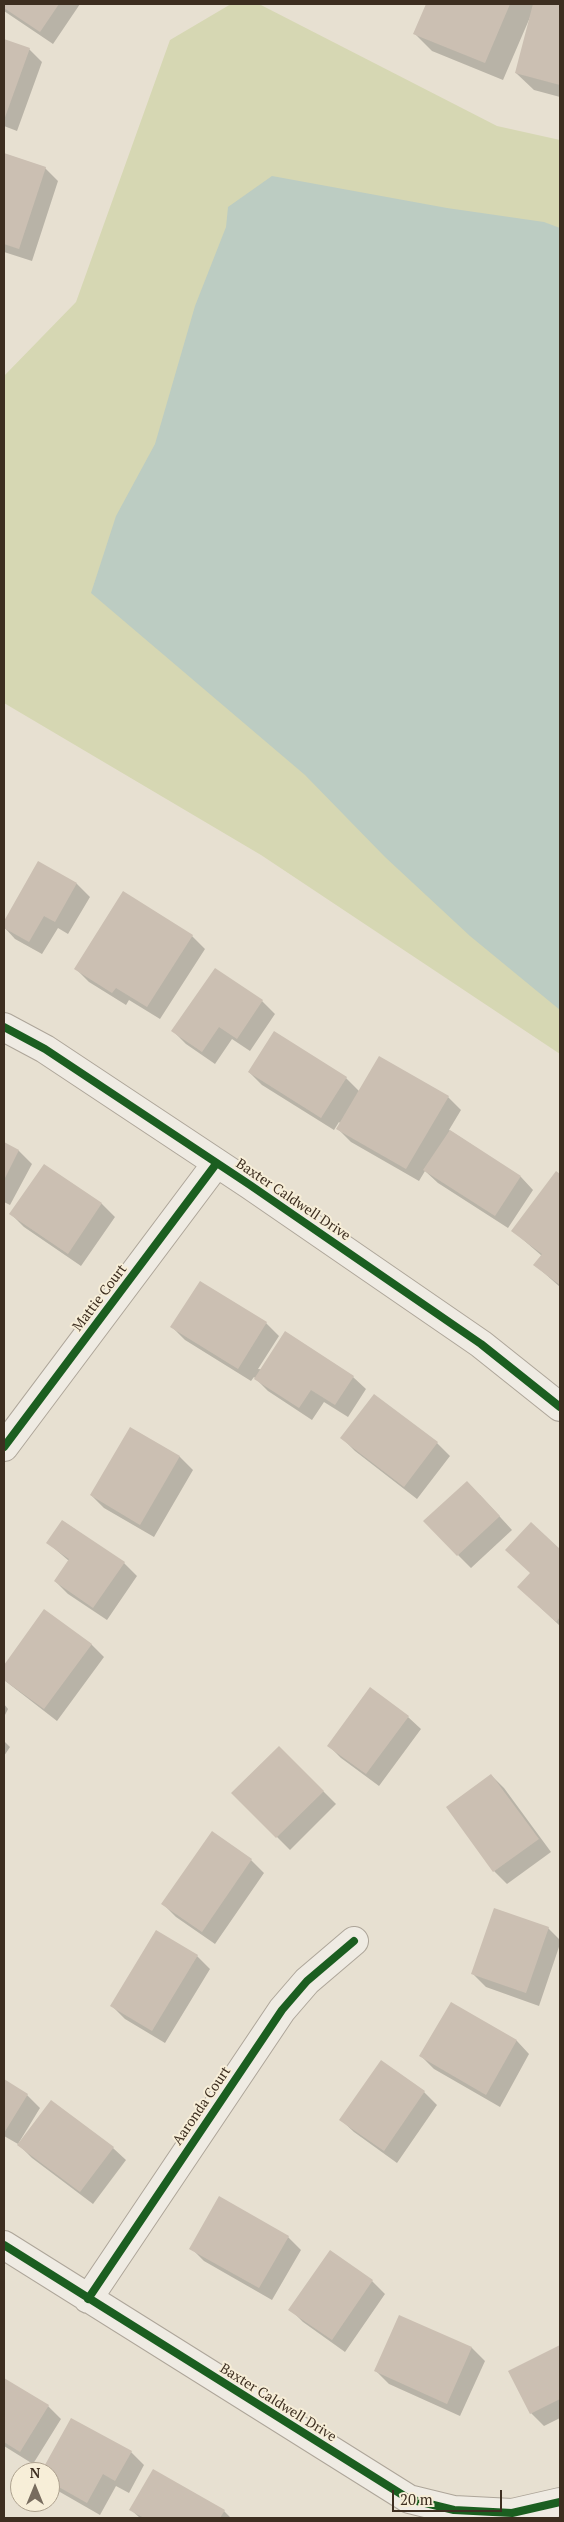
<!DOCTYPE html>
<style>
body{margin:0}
#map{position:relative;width:564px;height:2522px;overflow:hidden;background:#e7e0d1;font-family:"PT Serif",serif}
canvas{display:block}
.frame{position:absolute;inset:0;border:5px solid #3d2e20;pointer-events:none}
.north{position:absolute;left:10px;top:2462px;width:50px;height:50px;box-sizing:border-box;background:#f7eed8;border:1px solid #ada18e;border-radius:50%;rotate:0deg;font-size:14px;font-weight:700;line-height:20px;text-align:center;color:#3d2e20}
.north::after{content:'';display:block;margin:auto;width:18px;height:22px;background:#786c5e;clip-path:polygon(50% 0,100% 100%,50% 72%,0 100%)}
.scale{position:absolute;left:392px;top:2490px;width:110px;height:22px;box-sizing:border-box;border:2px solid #3d2e20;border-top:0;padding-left:6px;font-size:15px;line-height:18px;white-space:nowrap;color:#3d2e20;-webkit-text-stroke:4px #f7eed8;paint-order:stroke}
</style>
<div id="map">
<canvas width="564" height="2522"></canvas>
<div class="frame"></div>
<div class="north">N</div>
<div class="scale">20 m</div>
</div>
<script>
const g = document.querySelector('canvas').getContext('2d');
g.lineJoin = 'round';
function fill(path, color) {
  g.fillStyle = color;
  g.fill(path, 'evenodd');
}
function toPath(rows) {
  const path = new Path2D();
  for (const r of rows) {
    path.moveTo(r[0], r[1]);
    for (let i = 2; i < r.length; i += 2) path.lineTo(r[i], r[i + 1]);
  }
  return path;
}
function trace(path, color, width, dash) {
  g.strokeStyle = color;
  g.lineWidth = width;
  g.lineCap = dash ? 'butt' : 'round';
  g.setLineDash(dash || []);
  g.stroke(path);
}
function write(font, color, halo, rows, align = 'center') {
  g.font = font + ' "PT Serif",serif';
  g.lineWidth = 4;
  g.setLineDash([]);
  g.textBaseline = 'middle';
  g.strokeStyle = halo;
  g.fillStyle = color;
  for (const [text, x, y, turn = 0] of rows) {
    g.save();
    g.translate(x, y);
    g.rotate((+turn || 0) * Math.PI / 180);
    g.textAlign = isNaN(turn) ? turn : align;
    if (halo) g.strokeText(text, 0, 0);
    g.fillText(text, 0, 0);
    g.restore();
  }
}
fill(toPath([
 [231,4,259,4,497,126,560,140,560,1054,261,855,4,703,4,376,76,302,170,40]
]), '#d6d7b3');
fill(toPath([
 [272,176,447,208,544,222,560,228,560,1010,470,936,385,857,305,775,91,593,116,516,155,444,195,306,226,227,228,207]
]), '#bcccc2');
fill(toPath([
 [4,4,80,4,53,44,4,11],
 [427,4,560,4,560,97,534,90,516,73,531,15,503,80,432,51,415,34],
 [4,40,29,49,42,62,17,131,4,126],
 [4,154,45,168,58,181,32,261,4,252],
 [39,863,77,884,90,897,68,934,58,928,42,954,15,939,4,927,4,924],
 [192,936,205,949,160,1019,129,1000,126,1005,89,982,76,969],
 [262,1001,275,1014,250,1051,232,1039,215,1064,186,1044,173,1031],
 [249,1072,346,1078,360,1092,448,1097,461,1110,449,1130,521,1177,533,1190,508,1228,438,1183,425,1171,419,1181,351,1142,338,1129,341,1124,339,1122,334,1130,262,1085],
 [4,1143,19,1151,32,1164,10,1205,4,1202],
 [44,1165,102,1204,115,1217,81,1266,24,1227,11,1214],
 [557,1173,560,1175,560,1287,535,1265,542,1256,513,1231],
 [266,1323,279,1336,258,1369,353,1377,366,1389,348,1417,324,1402,312,1420,268,1391,254,1377,251,1381,185,1340,172,1327],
 [131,1429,180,1457,193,1470,154,1537,104,1508,91,1495],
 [342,1438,437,1443,450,1456,417,1499,355,1451],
 [480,1495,512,1530,471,1568,458,1555],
 [63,1521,124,1563,137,1576,107,1620,68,1594,55,1581,69,1561,48,1543],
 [531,1524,560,1550,560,1626,519,1587,531,1573],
 [45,1611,91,1644,104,1657,57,1721,4,1680,4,1667],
 [4,1704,8,1709,4,1717],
 [408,1717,421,1729,379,1786,341,1758,328,1745],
 [4,1741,10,1747,4,1756],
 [279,1747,336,1804,290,1850,233,1793],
 [491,1775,504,1788,551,1852,507,1884,494,1871],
 [251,1860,264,1873,215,1944,176,1917,163,1904],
 [548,1928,560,1940,560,1944,539,2006,486,1987,473,1974],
 [197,1956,210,1969,165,2043,125,2019,112,2006],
 [451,2004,517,2041,529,2054,500,2107,434,2069,421,2056],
 [381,2062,424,2092,437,2105,397,2163,354,2132,341,2120],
 [4,2081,27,2095,40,2108,18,2144,19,2145,113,2148,126,2160,93,2204,32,2158,18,2144,4,2136],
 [288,2237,301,2250,272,2300,204,2261,191,2248],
 [330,2252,372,2281,385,2294,345,2352,303,2322,290,2309],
 [400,2317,472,2348,485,2361,460,2416,389,2384,376,2371],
 [560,2346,560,2418,544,2426,531,2413,510,2372],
 [4,2379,48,2406,61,2419,33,2464,4,2446],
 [131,2452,144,2465,129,2493,116,2486,100,2515,53,2488,50,2485,50,2472,42,2472],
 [153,2471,224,2511,231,2518,140,2518,131,2510]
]), '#0003');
fill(toPath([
 [4,4,59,4,40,32,4,8],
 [426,4,510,4,485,63,413,34],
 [533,4,560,4,560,85,515,73],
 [4,39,30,48,4,120],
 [4,153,46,167,19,249,4,244],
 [38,861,77,883,55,922,44,916,29,942,4,928,4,921],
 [123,891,193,935,147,1007,116,988,112,993,74,969],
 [215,968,263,1000,237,1039,219,1027,202,1052,171,1031],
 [274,1031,347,1077,321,1118,248,1072],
 [379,1056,449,1096,406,1169,336,1129],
 [450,1130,521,1176,495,1216,423,1170],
 [4,1142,19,1150,4,1180],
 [44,1164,102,1203,68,1254,9,1214],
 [556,1171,560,1174,560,1285,533,1265,542,1254,511,1231],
 [200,1281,267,1322,238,1369,170,1327],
 [285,1331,354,1376,335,1405,311,1390,299,1408,254,1379],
 [374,1394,438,1442,404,1487,340,1438],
 [130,1427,180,1456,140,1525,90,1495],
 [467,1481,500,1516,457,1556,423,1521],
 [62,1520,125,1562,93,1608,54,1581,69,1559,46,1543],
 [531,1522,560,1549,560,1617,556,1622,517,1587,530,1573,505,1550],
 [44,1609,92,1644,44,1709,4,1680,4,1665],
 [370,1687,409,1716,366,1774,327,1746],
 [279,1746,324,1791,276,1838,231,1793],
 [491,1774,539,1839,493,1872,446,1807],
 [212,1831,252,1859,202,1932,161,1904],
 [494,1908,549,1927,526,1993,471,1974],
 [156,1930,198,1955,152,2031,110,2006],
 [451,2002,517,2040,486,2095,419,2056],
 [381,2060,425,2091,384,2151,339,2120],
 [4,2079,28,2094,4,2133],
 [51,2100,114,2147,80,2192,17,2145],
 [219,2196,289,2236,259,2288,189,2249],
 [330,2250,373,2280,332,2340,288,2310],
 [399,2315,472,2347,447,2404,374,2371],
 [560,2345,560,2399,530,2414,508,2371],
 [4,2378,49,2405,20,2452,4,2442],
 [71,2418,132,2451,115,2481,103,2474,87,2503,50,2482,50,2472,41,2472],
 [153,2469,225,2510,220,2518,144,2518,129,2510]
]), '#cbbfb2');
const street = toPath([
 [4,1027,45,1049,250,1185,481,1344,560,1407],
 [4,1447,216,1164],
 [4,2245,409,2499,454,2510,512,2513,560,2502],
 [88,2299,282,2010,307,1981,354,1941]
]);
trace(street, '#ada599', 30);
trace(street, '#efebe3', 28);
trace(toPath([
 [4,1027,45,1049,250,1185,481,1344,560,1407],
 [4,1447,216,1164],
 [4,2245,409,2499,454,2510,512,2513,560,2502],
 [88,2299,282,2010,307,1981,354,1941]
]), '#1b5e20', 8);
write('14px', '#3d2e20', '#f7eed8', [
 ["Baxter Caldwell Drive",293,1200,34],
 ["Mattie Court",100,1298,-53],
 ["Aaronda Court",202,2106,-56],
 ["Baxter Caldwell Drive",278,2403,32]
]);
</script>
